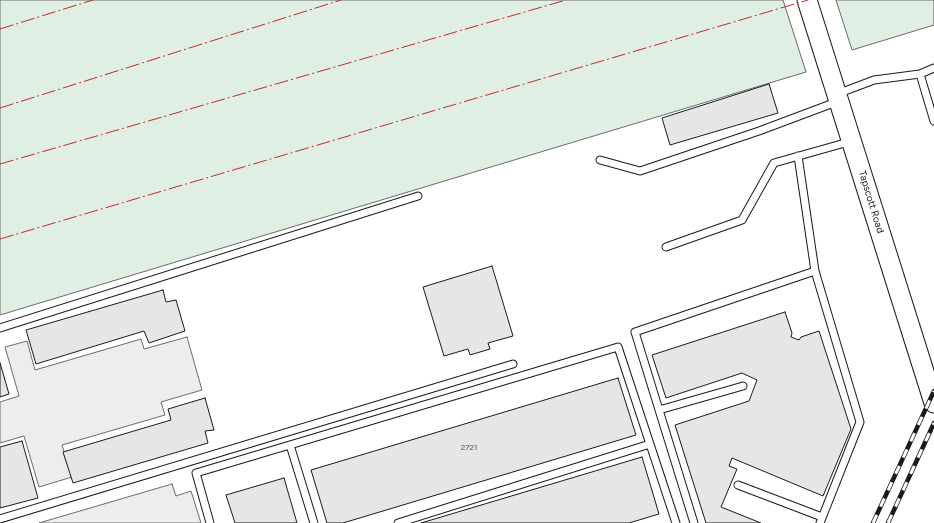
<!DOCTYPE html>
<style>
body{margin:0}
canvas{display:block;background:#fff}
</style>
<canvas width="934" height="523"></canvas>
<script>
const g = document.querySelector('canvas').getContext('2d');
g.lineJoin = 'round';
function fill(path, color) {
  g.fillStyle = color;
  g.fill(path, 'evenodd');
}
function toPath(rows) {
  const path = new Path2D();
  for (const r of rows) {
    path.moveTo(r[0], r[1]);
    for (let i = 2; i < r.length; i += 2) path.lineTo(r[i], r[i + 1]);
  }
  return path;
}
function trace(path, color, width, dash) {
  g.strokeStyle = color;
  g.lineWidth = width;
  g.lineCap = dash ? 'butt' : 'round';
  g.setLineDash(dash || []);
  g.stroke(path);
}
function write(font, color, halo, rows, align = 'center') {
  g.font = font + ' Figtree,sans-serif';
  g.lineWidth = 3;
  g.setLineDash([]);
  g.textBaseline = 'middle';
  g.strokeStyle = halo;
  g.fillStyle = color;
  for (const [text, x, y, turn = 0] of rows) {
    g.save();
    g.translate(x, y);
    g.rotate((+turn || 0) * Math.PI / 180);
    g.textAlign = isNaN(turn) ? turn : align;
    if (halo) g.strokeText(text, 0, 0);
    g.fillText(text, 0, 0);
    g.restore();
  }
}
const green = toPath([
 [0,0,783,0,806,72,0,315,0,0],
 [836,0,934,0,934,25,852,50,836,0]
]);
fill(green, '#e0efe3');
trace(green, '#6a6a6a', 1);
const parking = toPath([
 [187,337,202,390,161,402,165,415,62,445,72,477,39,487,24,436,0,443,0,402,19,396,5,347,27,341,35,370,141,339,144,349,187,337],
 [172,484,176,496,191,491,201,523,39,523,172,484]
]);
fill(parking, '#ededed');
trace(parking, '#6a6a6a', 1);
const building = toPath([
 [769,84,778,113,670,145,662,118,769,84],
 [492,266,513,336,488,343,490,349,470,355,468,349,444,356,423,287,492,266],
 [163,290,166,302,176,300,185,331,149,343,144,331,36,364,26,330,163,290],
 [785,312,792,333,791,337,799,340,801,337,819,331,851,429,823,496,732,458,729,466,737,469,721,507,761,523,706,523,675,425,749,401,757,380,742,373,666,398,652,355,785,312],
 [0,363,9,394,0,397,0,363],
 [618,378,636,435,343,523,327,523,311,470,618,378],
 [205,398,214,430,205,431,208,443,73,483,63,452,171,420,168,409,205,398],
 [22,441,38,498,0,508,0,447,22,441],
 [642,457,659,514,629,523,421,523,642,457],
 [284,478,297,523,235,523,226,495,284,478]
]);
fill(building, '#e6e6e6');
trace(building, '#1a1a1a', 1);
const lane = toPath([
 [920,74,934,121],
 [837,94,874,80,920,74,934,68],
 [798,156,815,271,860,422,820,523],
 [600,160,640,171,759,131,839,101],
 [666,247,742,220,774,163,852,141],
 [0,328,418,196],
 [659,410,635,332,815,271],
 [290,445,314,523],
 [738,485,822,517],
 [0,519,513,364],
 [210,523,196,473,618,347,676,523],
 [398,523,650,444],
 [694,523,659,410,743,386]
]);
const secondary = toPath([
 [807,0,934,403]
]);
trace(lane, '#1a1a1a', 9);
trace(secondary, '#1a1a1a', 21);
trace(lane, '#fff', 7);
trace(secondary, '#fff', 19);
const rail = toPath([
 [873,523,934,391],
 [888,523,934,423]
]);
trace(rail, '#1a1a1a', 4.5);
trace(rail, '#fff', 3, [9]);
trace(toPath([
 [0,29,93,0],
 [0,108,341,0],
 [0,164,566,0],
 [0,239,808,0]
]), '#c62828', 1, [14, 3, 2, 3]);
write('8px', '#4d4d4d', null, [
 ["2721",469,448]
]);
write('10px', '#1a1a1a', '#fff', [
 ["Tapscott Road",871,202,73]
]);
</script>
